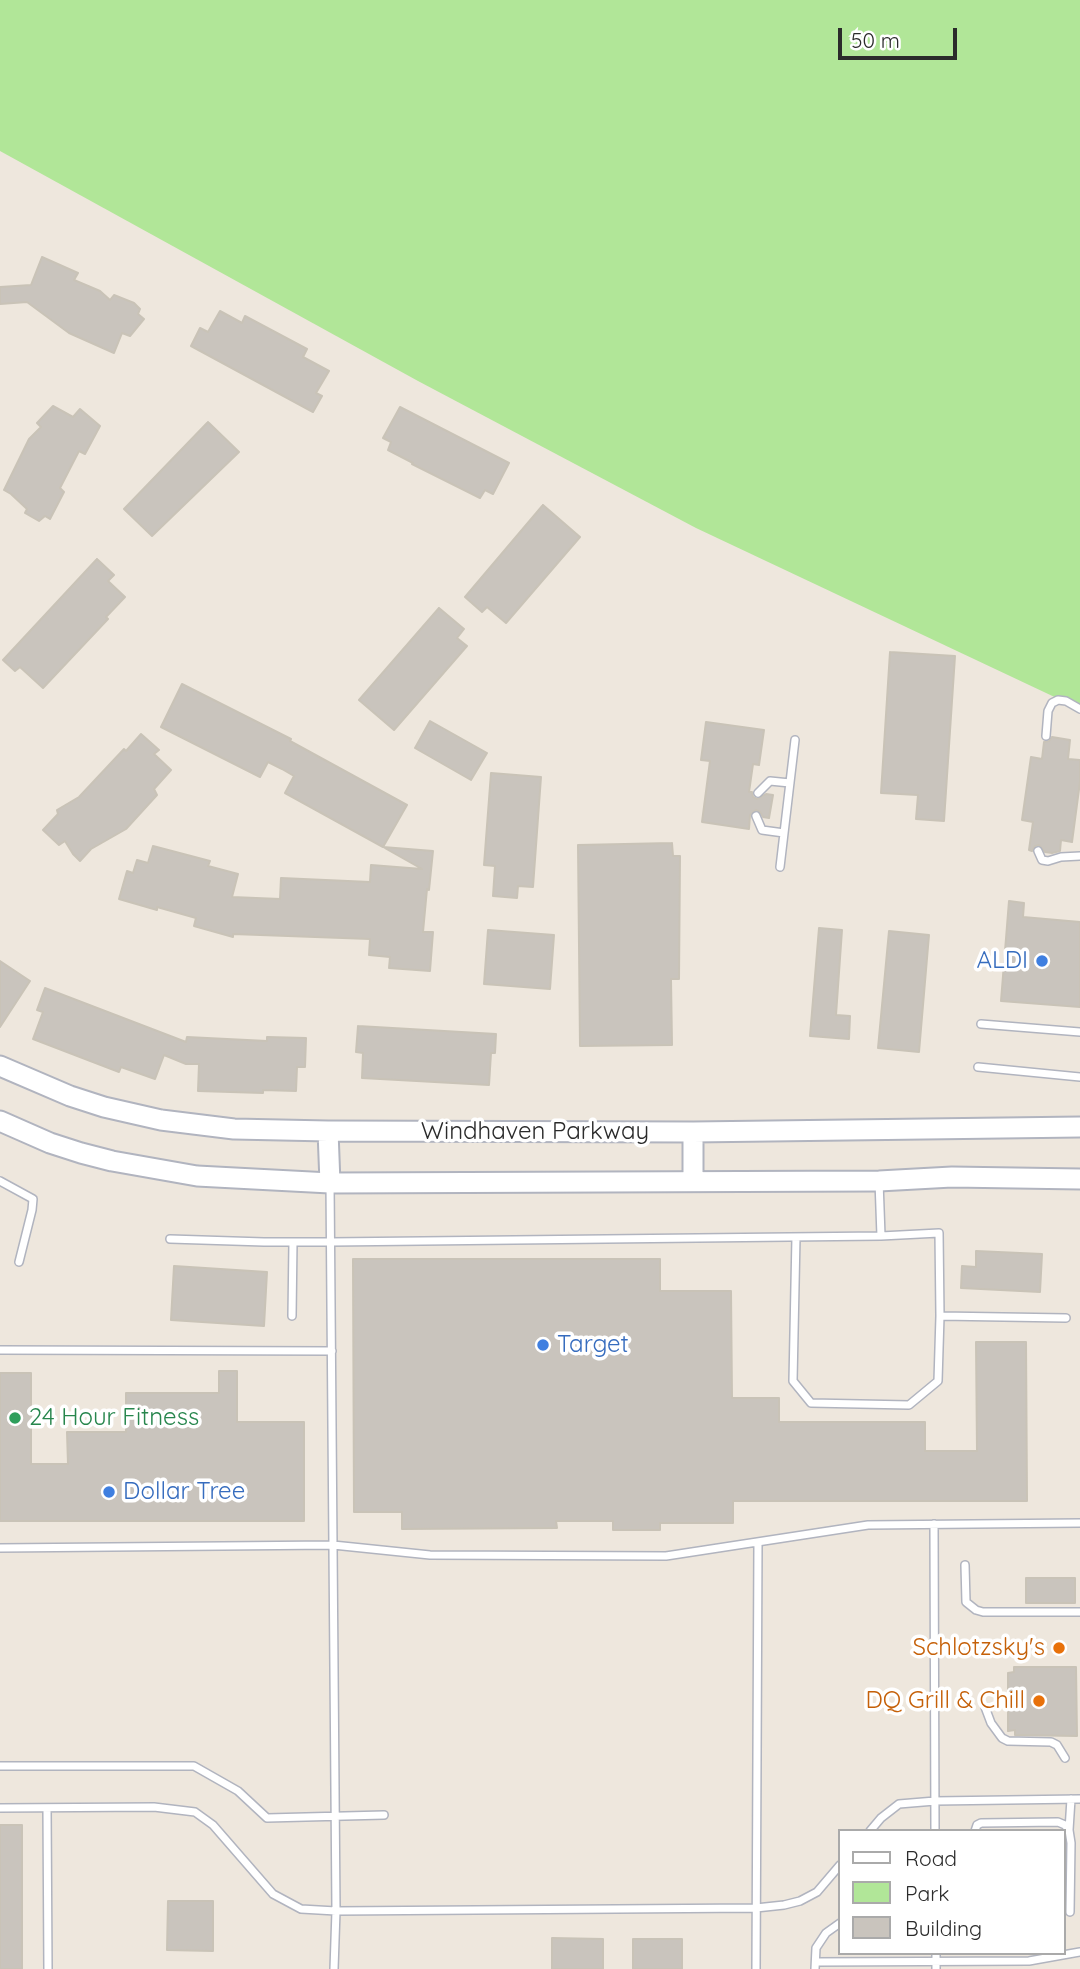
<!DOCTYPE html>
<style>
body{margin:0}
#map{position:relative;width:1080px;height:1969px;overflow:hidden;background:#eee7dd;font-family:Quicksand,sans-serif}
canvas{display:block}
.legend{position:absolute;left:838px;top:1829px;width:228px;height:126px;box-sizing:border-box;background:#fff;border:2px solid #aaa;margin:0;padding:9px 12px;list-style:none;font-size:21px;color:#2b2b2b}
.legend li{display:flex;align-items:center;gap:14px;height:35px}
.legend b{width:35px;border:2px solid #aaa}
.scale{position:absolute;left:838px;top:28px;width:119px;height:32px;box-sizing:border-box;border:4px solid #2b2b2b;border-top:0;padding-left:9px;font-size:21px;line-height:24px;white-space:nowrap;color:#2b2b2b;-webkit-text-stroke:5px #fff;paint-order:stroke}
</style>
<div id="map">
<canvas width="1080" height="1969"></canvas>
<ul class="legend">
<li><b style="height:9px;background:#fff"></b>Road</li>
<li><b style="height:19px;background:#b1e698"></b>Park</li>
<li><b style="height:19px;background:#c9c4bd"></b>Building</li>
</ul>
<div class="scale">50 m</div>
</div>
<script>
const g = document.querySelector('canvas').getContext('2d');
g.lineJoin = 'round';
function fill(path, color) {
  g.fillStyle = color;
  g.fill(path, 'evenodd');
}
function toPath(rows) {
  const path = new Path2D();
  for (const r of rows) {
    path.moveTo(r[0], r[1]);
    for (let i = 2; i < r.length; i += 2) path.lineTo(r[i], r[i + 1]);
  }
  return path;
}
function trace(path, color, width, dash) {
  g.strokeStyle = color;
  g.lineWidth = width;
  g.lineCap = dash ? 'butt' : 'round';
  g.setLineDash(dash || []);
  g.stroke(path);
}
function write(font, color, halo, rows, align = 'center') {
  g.font = font + ' Quicksand,sans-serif';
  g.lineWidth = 7;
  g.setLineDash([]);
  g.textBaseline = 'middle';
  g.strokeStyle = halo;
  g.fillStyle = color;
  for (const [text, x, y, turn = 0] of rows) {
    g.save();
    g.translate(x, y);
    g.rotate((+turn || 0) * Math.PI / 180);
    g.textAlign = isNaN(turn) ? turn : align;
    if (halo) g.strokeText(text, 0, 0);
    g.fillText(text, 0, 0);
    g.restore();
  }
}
fill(toPath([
 [0,0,1080,0,1080,709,696,528,418,381,0,151]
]), '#b1e698');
const building = toPath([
 [42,257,78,273,74,280,100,291,110,300,114,295,134,303,140,309,138,314,144,319,130,336,122,333,114,353,69,333,27,302,0,304,0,287,31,285,42,257],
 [220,311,242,323,245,316,307,349,303,357,329,371,316,393,322,396,313,412,191,346,200,328,208,332,220,311],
 [53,406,73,417,80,409,100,426,85,454,79,451,60,488,64,492,50,519,45,516,39,521,25,513,27,509,11,494,4,490,29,439,41,427,37,423,53,406],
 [400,407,509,463,493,494,485,490,480,498,412,464,413,463,388,450,391,442,383,438,400,407],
 [208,422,239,452,152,536,124,509,208,422],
 [543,505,580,537,506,623,487,607,482,612,465,597,543,505],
 [97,559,114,575,108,581,125,597,106,617,108,619,43,688,20,667,15,671,3,660,97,559],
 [439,608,464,629,457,638,467,646,394,730,359,700,439,608],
 [890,652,955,656,944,821,916,819,918,795,881,793,890,652],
 [182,684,291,739,290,741,407,805,383,847,285,793,294,776,282,769,268,762,260,777,161,727,182,684],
 [430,721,487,753,471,780,415,748,430,721],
 [706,722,764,730,759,765,753,764,749,792,752,792,753,797,757,799,766,794,773,795,769,818,763,817,760,812,756,810,750,815,749,829,702,822,710,761,701,760,706,722],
 [141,734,159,750,154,754,171,770,154,789,157,795,126,829,91,849,80,861,73,854,65,841,59,845,43,830,58,814,57,810,79,797,124,749,126,751,141,734],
 [1052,737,1070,740,1068,759,1080,760,1080,782,1072,842,1061,840,1060,851,1052,853,1045,852,1039,845,1035,846,1032,851,1029,850,1033,822,1022,820,1031,757,1042,759,1044,742,1049,741,1052,737],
 [491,773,541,777,533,887,518,886,517,898,493,896,495,866,484,865,491,773],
 [672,843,673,856,680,856,679,979,671,979,672,1045,580,1046,578,845,672,843],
 [153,846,210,861,208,866,238,874,232,897,280,899,281,878,370,882,371,865,422,869,383,847,433,851,429,890,427,889,423,932,433,932,430,971,389,968,390,957,369,955,370,939,233,934,233,937,194,926,196,918,157,907,157,910,119,899,127,871,133,873,137,860,148,863,153,846],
 [1009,901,1024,903,1023,917,1080,922,1080,1007,1001,1001,1009,901],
 [819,928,842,930,836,1015,850,1016,849,1039,810,1036,819,928],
 [488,930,554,935,550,989,484,984,488,930],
 [889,931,929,935,919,1052,878,1048,889,931],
 [0,961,30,981,0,1027,0,961],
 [45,988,186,1042,187,1037,267,1041,267,1037,306,1038,305,1067,297,1067,296,1091,263,1090,263,1093,198,1091,199,1064,186,1064,164,1055,155,1079,121,1067,119,1072,33,1039,43,1012,37,1010,45,988],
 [358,1026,496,1034,495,1053,491,1053,489,1085,362,1078,363,1053,356,1052,358,1026],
 [976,1251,1042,1254,1040,1292,961,1288,962,1266,976,1267,976,1251],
 [353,1259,660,1259,660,1291,731,1291,732,1398,779,1398,779,1422,925,1422,925,1451,977,1451,976,1342,1026,1342,1027,1501,733,1501,733,1523,660,1523,660,1530,613,1530,613,1521,556,1521,557,1528,402,1529,402,1512,354,1512,353,1259],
 [174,1266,267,1272,264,1326,171,1320,174,1266],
 [219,1371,237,1371,237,1422,304,1422,304,1521,0,1521,0,1373,31,1373,31,1464,68,1464,67,1432,126,1432,126,1393,219,1393,219,1371],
 [1026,1578,1075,1578,1075,1603,1026,1603,1026,1578],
 [1014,1667,1076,1667,1077,1736,1015,1735,1015,1730,1008,1731,1008,1673,1014,1672,1014,1667],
 [0,1825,22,1825,22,1969,0,1969,0,1825],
 [168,1901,213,1901,213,1951,167,1950,168,1901],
 [552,1938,603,1939,603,1969,552,1969,552,1938],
 [633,1939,682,1939,682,1969,633,1969,633,1939]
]);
fill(building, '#c9c4bd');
trace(building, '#c9c3b7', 2);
const service = toPath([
 [1046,736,1048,711,1052,703,1058,700,1066,701,1080,709],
 [758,793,770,781,790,783],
 [756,816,762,830,784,833],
 [1038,851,1042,860,1048,861,1061,857,1080,856],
 [780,867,795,740],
 [981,1024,1080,1032],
 [978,1067,1080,1077],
 [0,1181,33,1199,32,1210,19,1262],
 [879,1181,881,1236],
 [330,1183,336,1911,334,1969],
 [796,1237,793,1381,811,1403,909,1405,938,1381,940,1316,1066,1318],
 [170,1239,264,1242,331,1242,881,1236,939,1233,940,1316],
 [292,1316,293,1242],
 [0,1350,332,1351],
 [934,1524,935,1831],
 [0,1548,333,1545,430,1555,666,1556,868,1525,1080,1523],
 [965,1565,966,1602,976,1610,983,1612,1080,1612],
 [985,1707,991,1723,1002,1738,1008,1741,1051,1742,1057,1745,1065,1758],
 [0,1766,194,1766,238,1791,267,1818,384,1815],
 [0,1808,154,1807,195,1812,213,1825,273,1894,301,1909,336,1911,756,1908,784,1905,800,1901,817,1892,840,1865],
 [47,1808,48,1969],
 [1069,1830,1071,1799],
 [870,1831,881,1818,899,1804,935,1801,1080,1799],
 [975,1831,977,1825,981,1823,1058,1822,1065,1825,1069,1830,1071,1843,1070,1912],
 [936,1953,936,1969],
 [816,1962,1029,1961,1080,1952],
 [756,1969,758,1542],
 [815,1969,816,1948,826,1933,840,1923]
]);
const secondary = toPath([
 [0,1066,70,1096,104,1107,161,1120,234,1129,328,1131,693,1132,1080,1127],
 [0,1121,50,1143,81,1153,112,1161,197,1176,330,1183,879,1181,952,1177,1080,1179],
 [328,1131,330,1183],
 [693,1132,693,1181]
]);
trace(service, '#b1b4bf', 10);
trace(secondary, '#b1b4bf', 23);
trace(service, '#fff', 7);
trace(secondary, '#fff', 19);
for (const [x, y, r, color] of [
 [1042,961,7,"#3f7fe0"],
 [543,1345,7,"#3f7fe0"],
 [15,1418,7,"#2e9e5b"],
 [109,1492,7,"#3f7fe0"],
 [1059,1648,7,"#e8710a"],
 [1039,1701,7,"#e8710a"]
]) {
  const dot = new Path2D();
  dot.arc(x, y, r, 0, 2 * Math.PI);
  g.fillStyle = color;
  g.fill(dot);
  trace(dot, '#fff', 2.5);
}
write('24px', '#366cbe', '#fff', [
 ["ALDI",1028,961,"right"],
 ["Target",557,1345],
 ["Dollar Tree",123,1492]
], 'left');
write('24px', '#2b2b2b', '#fff', [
 ["Windhaven Parkway",535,1132]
]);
write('24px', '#27864d', '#fff', [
 ["24 Hour Fitness",29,1418]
], 'left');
write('24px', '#c56008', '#fff', [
 ["Schlotzsky's",1045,1648],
 ["DQ Grill & Chill",1025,1701]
], 'right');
</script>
